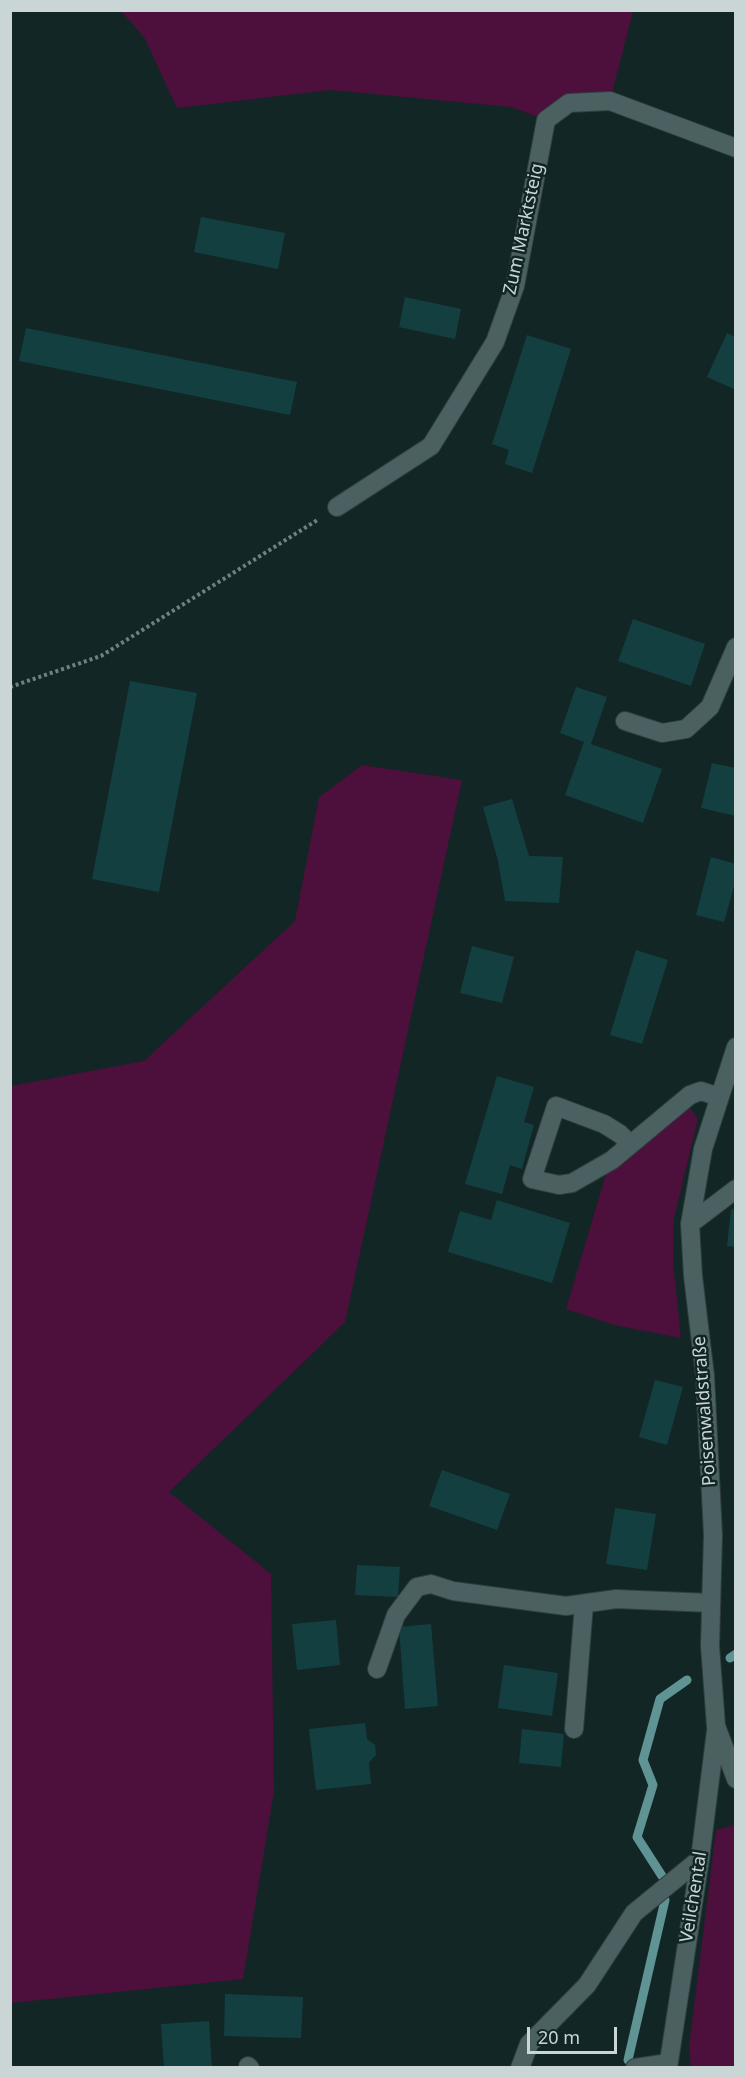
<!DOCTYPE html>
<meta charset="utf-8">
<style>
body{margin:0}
#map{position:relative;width:746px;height:2078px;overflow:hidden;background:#122626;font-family:"Noto Sans",sans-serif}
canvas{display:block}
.frame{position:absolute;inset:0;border:12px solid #cad6d6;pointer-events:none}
.scale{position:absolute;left:527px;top:2027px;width:90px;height:27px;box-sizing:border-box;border:3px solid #cad6d6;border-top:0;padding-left:8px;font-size:18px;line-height:21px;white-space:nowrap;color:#cad6d6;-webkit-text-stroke:4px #122626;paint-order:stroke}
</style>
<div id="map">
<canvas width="746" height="2078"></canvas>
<div class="frame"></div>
<div class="scale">20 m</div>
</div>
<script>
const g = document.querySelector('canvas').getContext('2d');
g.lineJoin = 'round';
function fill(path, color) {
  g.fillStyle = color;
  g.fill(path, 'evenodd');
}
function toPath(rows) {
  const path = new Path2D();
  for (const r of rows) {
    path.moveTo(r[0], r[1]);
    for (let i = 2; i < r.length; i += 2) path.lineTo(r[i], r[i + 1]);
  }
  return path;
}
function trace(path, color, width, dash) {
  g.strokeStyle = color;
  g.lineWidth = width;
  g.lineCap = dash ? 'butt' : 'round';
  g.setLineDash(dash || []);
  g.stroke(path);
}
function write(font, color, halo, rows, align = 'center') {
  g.font = font + ' "Noto Sans",sans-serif';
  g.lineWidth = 5;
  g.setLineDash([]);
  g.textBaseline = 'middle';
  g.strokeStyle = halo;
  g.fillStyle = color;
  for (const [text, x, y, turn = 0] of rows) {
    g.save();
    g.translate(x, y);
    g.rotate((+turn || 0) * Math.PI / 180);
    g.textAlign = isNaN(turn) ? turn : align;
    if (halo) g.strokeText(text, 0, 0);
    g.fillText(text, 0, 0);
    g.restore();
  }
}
fill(toPath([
 [121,11,633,11,610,101,546,120,511,107,330,90,177,108,144,37],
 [362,765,462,780,345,1322,169,1492,271,1574,274,1791,243,1979,11,2003,11,1086,144,1061,295,921,319,797],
 [689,1107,698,1119,674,1218,673,1262,681,1338,614,1325,566,1309,606,1174],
 [735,1825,735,2067,691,2067,689,2047,716,1830]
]), '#4d0f3c');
trace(toPath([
 [730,1658,736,1654],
 [662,1876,637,1837,653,1785,643,1760,660,1699,687,1680],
 [628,2060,665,1900]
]), '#609494', 9);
fill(toPath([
 [201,217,285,233,278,269,194,252],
 [405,297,461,309,455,339,399,327],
 [26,328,297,382,290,415,19,361],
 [727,333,736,337,736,390,707,377],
 [527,335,571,349,532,473,505,464,509,450,492,444],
 [633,619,705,644,691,686,618,661],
 [130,681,197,693,159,892,92,879],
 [576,687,607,697,591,744,662,769,643,823,565,795,584,742,560,733],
 [712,763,736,768,736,816,701,808],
 [512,799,529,856,563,857,559,903,505,901,498,861,483,807],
 [711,857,736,864,736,879,724,922,696,915],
 [472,946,514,957,502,1003,460,993],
 [636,950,668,960,642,1044,610,1035],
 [497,1076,534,1087,524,1122,534,1125,522,1169,510,1165,502,1194,465,1184],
 [497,1200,570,1223,552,1283,448,1252,460,1211,491,1220],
 [731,1209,736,1210,736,1247,727,1246],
 [655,1380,683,1387,667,1445,639,1437],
 [442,1470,510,1494,497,1530,429,1506],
 [615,1508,656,1514,647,1570,606,1564],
 [357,1565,400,1567,398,1597,355,1595],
 [336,1620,340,1665,297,1670,292,1624],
 [431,1624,438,1706,405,1709,399,1627],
 [504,1665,558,1673,552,1716,498,1708],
 [365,1723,367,1739,375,1745,376,1755,369,1762,371,1784,316,1790,309,1729],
 [522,1729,564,1734,561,1767,519,1763],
 [225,1994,303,1997,301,2038,224,2036],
 [209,2021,212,2068,164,2068,161,2024]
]), '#143f40');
const minor = toPath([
 [337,507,431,446,495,342,515,286,546,120,569,103,610,101,736,148],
 [625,721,662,733,686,729,710,707,736,647],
 [736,1047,703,1149,690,1224,693,1276,705,1376,713,1535,710,1646,716,1726,736,1779],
 [630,1144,620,1134,604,1124,556,1106,532,1179,559,1185,572,1183,612,1160,690,1095,701,1091,719,1097],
 [690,1224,736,1189],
 [377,1669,396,1615,417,1587,431,1584,453,1591,566,1606,616,1599,711,1603],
 [574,1729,584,1604],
 [248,2066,250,2068],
 [520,2068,529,2044,587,1985,634,1913,700,1859],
 [635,2068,668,2063],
 [668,2068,700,1859,716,1731]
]);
trace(minor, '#303f3f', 20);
trace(toPath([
 [10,687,101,656,319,519]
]), '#718080', 4, [3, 3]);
trace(minor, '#4b6161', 18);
write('18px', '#cad6d6', '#122626', [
 ["Zum Marktsteig",524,229,-78],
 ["Poisenwaldstraße",705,1411,-94],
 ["Veilchental",694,1897,-81]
]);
</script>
